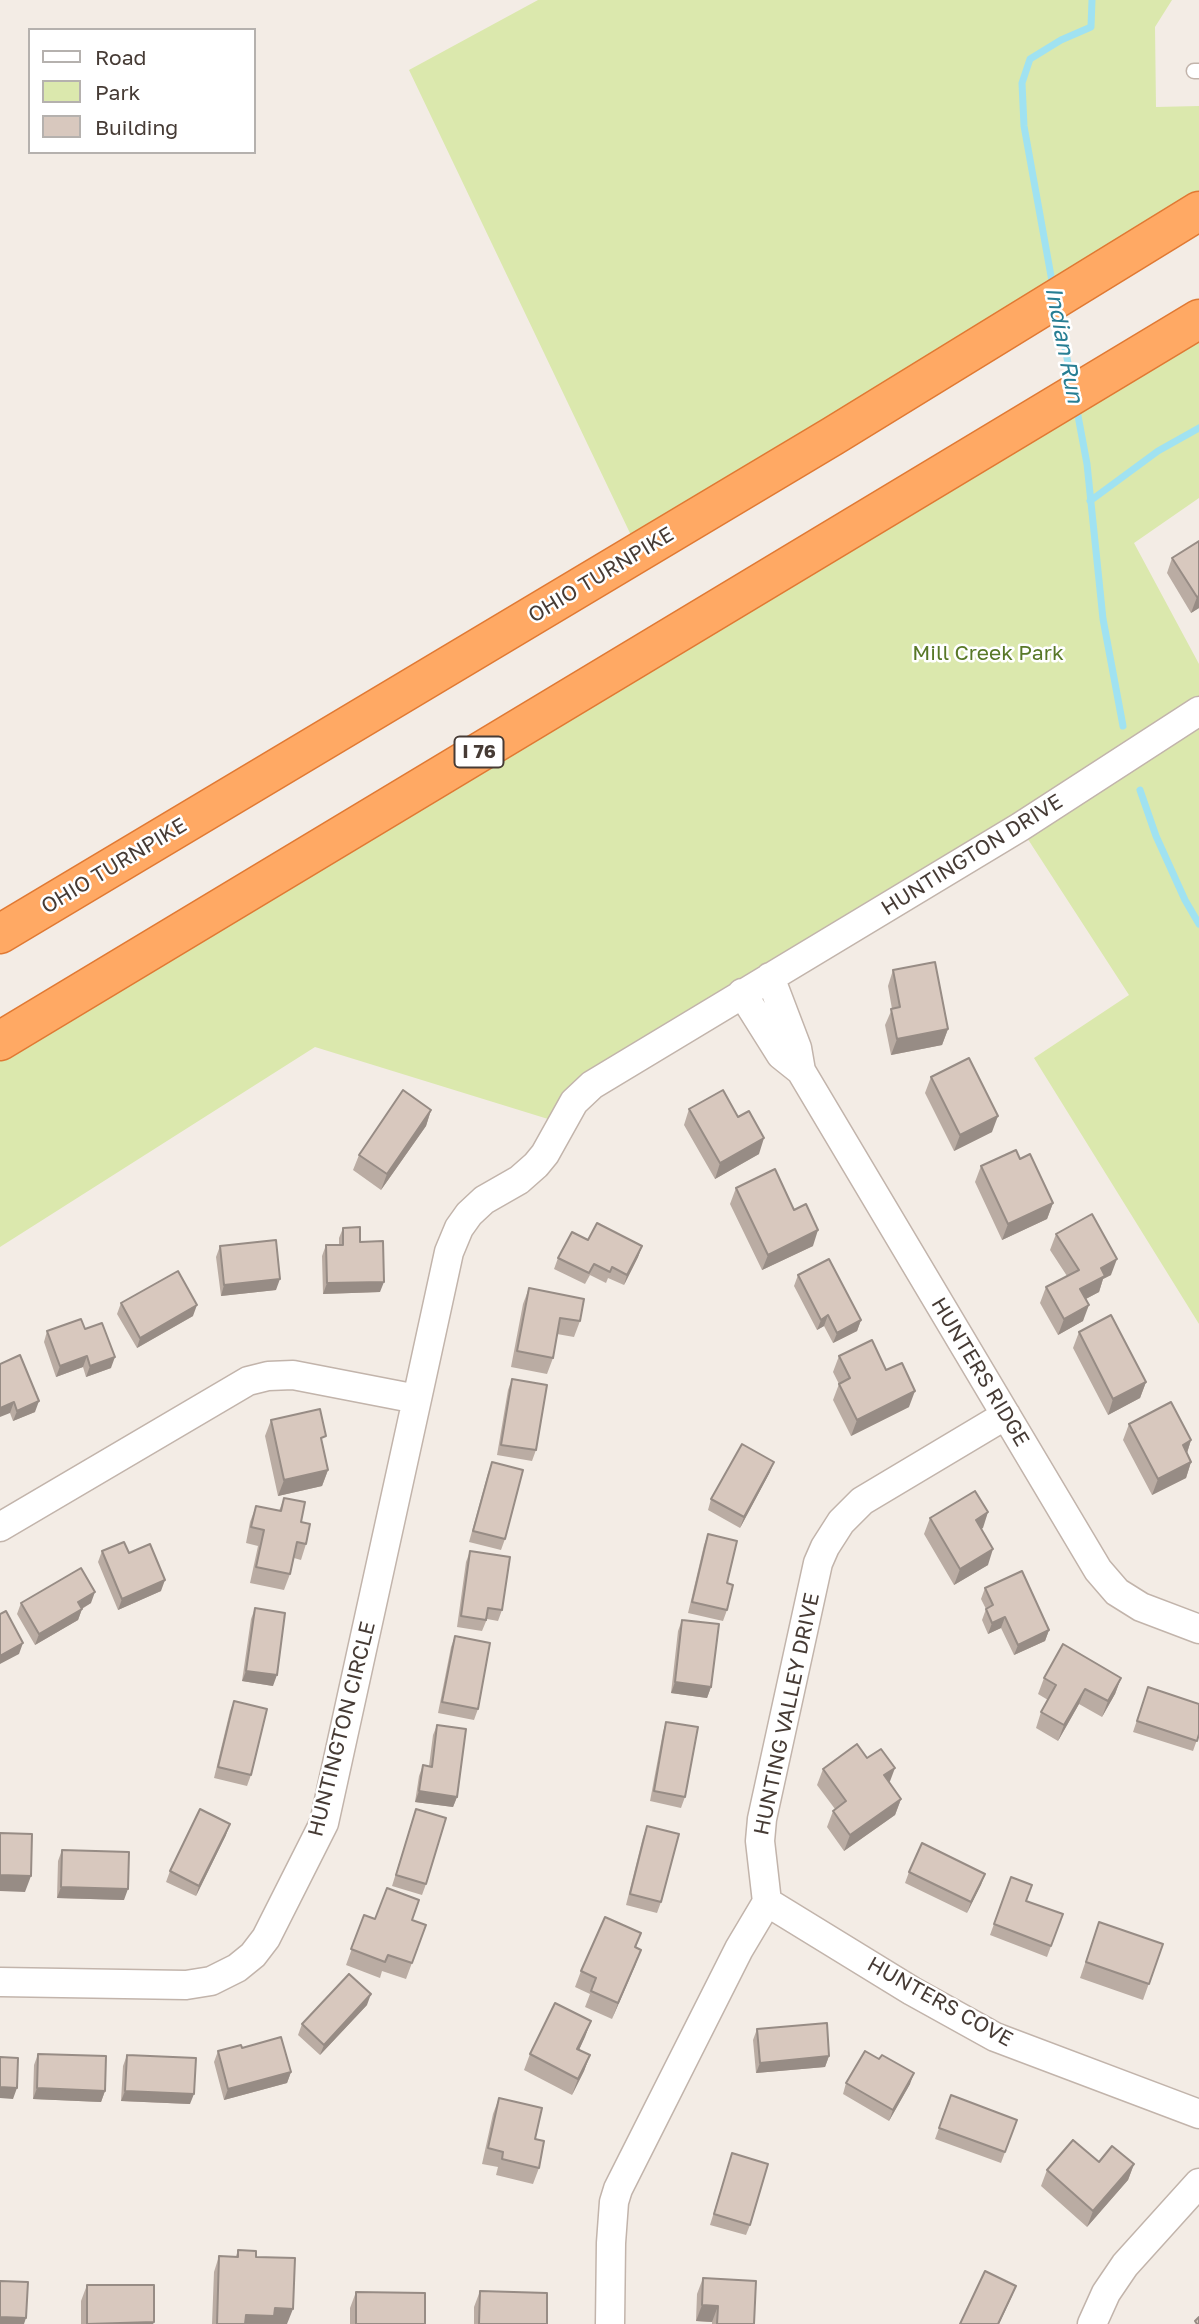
<!DOCTYPE html>
<style>
body{margin:0}
#map{position:relative;width:1199px;height:2324px;overflow:hidden;background:#f3ece5;font-family:"Golos Text",sans-serif}
canvas{display:block}
.legend{position:absolute;left:28px;top:28px;width:228px;height:126px;box-sizing:border-box;background:#fff;border:2px solid #b5b1ae;margin:0;padding:9px 12px;list-style:none;font-size:21px;color:#463b35}
.legend li{display:flex;align-items:center;gap:14px;height:35px}
.legend b{width:35px;border:2px solid #b5b1ae}
</style>
<div id="map">
<canvas width="1199" height="2324"></canvas>
<ul class="legend">
<li><b style="height:9px;background:#fff"></b>Road</li>
<li><b style="height:19px;background:#dbe8ad"></b>Park</li>
<li><b style="height:19px;background:#d8c8be"></b>Building</li>
</ul>
</div>
<script>
const g = document.querySelector('canvas').getContext('2d');
g.lineJoin = 'round';
function fill(path, color) {
  g.fillStyle = color;
  g.fill(path, 'evenodd');
}
function toPath(rows) {
  const path = new Path2D();
  for (const r of rows) {
    path.moveTo(r[0], r[1]);
    for (let i = 2; i < r.length; i += 2) path.lineTo(r[i], r[i + 1]);
  }
  return path;
}
function trace(path, color, width, dash) {
  g.strokeStyle = color;
  g.lineWidth = width;
  g.lineCap = dash ? 'butt' : 'round';
  g.setLineDash(dash || []);
  g.stroke(path);
}
function write(font, color, halo, rows, align = 'center') {
  g.font = font + ' "Golos Text",sans-serif';
  g.lineWidth = 5;
  g.setLineDash([]);
  g.textBaseline = 'middle';
  g.strokeStyle = halo;
  g.fillStyle = color;
  for (const [text, x, y, turn = 0] of rows) {
    g.save();
    g.translate(x, y);
    g.rotate((+turn || 0) * Math.PI / 180);
    g.textAlign = isNaN(turn) ? turn : align;
    if (halo) g.strokeText(text, 0, 0);
    g.fillText(text, 0, 0);
    g.restore();
  }
}
fill(toPath([
 [538,0,1172,0,1155,27,1156,107,1199,106,1199,211,639,552,409,70],
 [1199,319,1199,498,1134,543,1199,664,1199,1324,1034,1058,1129,995,1020,827,770,977,561,1123,315,1047,0,1247,0,1041]
]), '#dbe8ad');
trace(toPath([
 [1053,287,1024,126,1022,83,1030,59,1061,40,1091,27,1092,0],
 [1058,313,1072,383],
 [1076,405,1087,464,1103,619,1123,726],
 [1090,501,1158,451,1199,428],
 [1140,790,1156,836,1185,900,1199,924]
]), '#a0e2f1', 7);
const service = toPath([
 [1194,71,1199,71]
]);
const minor = toPath([
 [770,977,797,1048,801,1071,1098,1570,1117,1592,1141,1607,1199,1629],
 [742,993,781,1055,801,1071],
 [417,1399,449,1252,459,1228,469,1214,484,1200,519,1180,536,1165,545,1154,574,1102,592,1085,1020,827,1199,711],
 [0,1527,248,1381,268,1376,293,1375,417,1399,324,1823,266,1938,253,1955,237,1968,211,1981,186,1985,0,1982],
 [767,1902,912,1991,995,2037,1199,2114],
 [610,2324,611,2243,614,2202,618,2189,739,1949,767,1902,760,1841,762,1819,818,1563,825,1547,841,1522,862,1501,1006,1415],
 [1092,2324,1106,2293,1125,2265,1199,2183]
]);
const motorway = toPath([
 [0,934,833,436,1199,211],
 [0,1041,1199,319]
]);
trace(service, '#c2b4ab', 17);
trace(minor, '#c2b4ab', 31);
trace(motorway, '#e07933', 41);
trace(service, '#fff', 14);
trace(minor, '#fff', 28);
trace(motorway, '#ffa964', 38);
fill(toPath([
 [1199,541,1199,608,1191,613,1167,573,1172,558],
 [893,970,948,1029,942,1045,891,1055,885,1025,892,1009,888,986],
 [931,1077,992,1132,954,1151,925,1093],
 [689,1109,738,1117,759,1154,715,1179,684,1125],
 [431,1110,426,1126,381,1190,353,1170,359,1155],
 [981,1166,1053,1203,1047,1219,1002,1240,975,1182],
 [736,1188,794,1210,813,1246,762,1270,730,1204],
 [343,1228,380,1292,323,1294,322,1256,326,1245,339,1245,339,1238],
 [1056,1234,1111,1275,1103,1279,1099,1292,1086,1299,1083,1321,1058,1335,1040,1303,1046,1287,1067,1276,1050,1250],
 [588,1240,642,1246,638,1257,624,1285,608,1278,606,1283,590,1275,585,1284,554,1269,558,1258],
 [220,1246,276,1290,221,1296,216,1257],
 [798,1275,861,1320,857,1331,833,1343,824,1326,817,1330,794,1286],
 [529,1288,580,1321,574,1337,557,1334,553,1358,547,1374,511,1367,523,1304],
 [121,1303,193,1316,137,1348,117,1314],
 [85,1329,111,1368,86,1377,83,1367,56,1377,44,1342,47,1331],
 [1079,1332,1146,1382,1140,1398,1108,1415,1073,1348],
 [839,1356,886,1370,909,1407,851,1436,833,1400,839,1384,833,1372],
 [0,1364,35,1412,13,1421,10,1413],
 [512,1379,536,1450,532,1461,497,1455,508,1390],
 [271,1420,323,1445,328,1470,322,1486,278,1496,265,1436],
 [1129,1424,1191,1440,1187,1453,1191,1462,1186,1478,1152,1495,1123,1440],
 [492,1462,505,1539,501,1550,469,1542,488,1473],
 [770,1472,740,1528,708,1510,711,1499],
 [284,1498,301,1522,306,1544,301,1560,294,1558,290,1574,284,1590,250,1583,258,1546,246,1543,250,1522,256,1506,279,1511],
 [988,1512,981,1529,988,1565,954,1585,924,1534,930,1518],
 [708,1534,727,1583,727,1610,723,1621,688,1613,704,1545],
 [102,1551,129,1553,161,1591,118,1610,98,1562],
 [470,1551,502,1610,498,1621,487,1619,482,1631,457,1627,466,1562],
 [985,1588,1049,1630,1045,1641,1014,1655,1001,1628,988,1634,982,1620,986,1609,981,1599],
 [21,1603,91,1603,82,1609,78,1620,35,1645,17,1614],
 [255,1608,273,1686,242,1681,251,1619],
 [682,1620,711,1687,707,1698,671,1693,678,1631],
 [455,1636,478,1709,474,1720,438,1713,451,1647],
 [1044,1678,1121,1678,1115,1694,1102,1717,1079,1704,1058,1741,1036,1728,1041,1712,1048,1700,1038,1694],
 [1148,1687,1199,1734,1193,1751,1133,1732],
 [234,1701,251,1775,247,1786,214,1778,230,1711],
 [666,1722,685,1797,681,1808,650,1801,663,1732],
 [437,1725,457,1797,453,1807,415,1802,419,1776,423,1765,429,1766,433,1735],
 [867,1758,889,1783,901,1799,895,1815,844,1851,827,1827,833,1811,835,1809,817,1785,823,1769],
 [416,1809,426,1884,422,1895,392,1886],
 [647,1826,661,1902,657,1913,626,1905,643,1837],
 [226,1835,196,1896,166,1882,170,1871],
 [62,1850,124,1900,57,1898,58,1861],
 [909,1872,985,1874,967,1913,905,1883],
 [1011,1877,1026,1901,1063,1914,1047,1957,990,1935],
 [364,1915,375,1919,412,1920,426,1925,406,1979,382,1971,380,1978,346,1965],
 [1099,1922,1163,1944,1143,2000,1080,1978],
 [641,1933,636,1947,641,1950,612,2019,585,2007,590,1994,575,1987,581,1971],
 [367,2005,320,2055,298,2035,302,2024],
 [591,2021,579,2050,590,2055,584,2071,572,2095,524,2070,530,2054],
 [757,2029,829,2056,825,2067,756,2073,753,2040],
 [218,2051,291,2072,287,2083,224,2100,214,2062],
 [38,2054,105,2091,101,2102,33,2099,34,2065],
 [127,2055,190,2104,121,2101,123,2066],
 [846,2083,910,2084,889,2121,843,2094],
 [951,2095,1017,2120,1001,2163,935,2139],
 [499,2098,539,2168,533,2184,496,2175,498,2167,482,2164,493,2114],
 [732,2153,750,2225,746,2235,710,2225],
 [1134,2164,1128,2180,1087,2227,1041,2186,1047,2170],
 [238,2250,256,2257,287,2324,212,2324,214,2272,219,2256,236,2256],
 [703,2278,754,2324,712,2324,712,2322,696,2321,697,2294],
 [87,2285,154,2322,153,2324,81,2324,81,2301],
 [480,2291,547,2324,474,2324,474,2307],
 [356,2292,425,2324,350,2324,350,2308]
]), '#baaca3');
fill(toPath([
 [1199,596,1199,608,1191,613,1197,597],
 [948,1029,942,1045,891,1055,897,1039],
 [431,1110,426,1126,381,1190,387,1174],
 [998,1116,992,1132,954,1151,960,1135],
 [764,1138,759,1154,715,1179,720,1163],
 [1053,1203,1047,1219,1002,1240,1008,1224],
 [818,1230,813,1246,762,1270,768,1255],
 [642,1246,638,1257,624,1285,627,1275],
 [1117,1259,1111,1275,1103,1279,1099,1292,1074,1305,1080,1289,1101,1268],
 [280,1279,276,1290,221,1296,224,1285],
 [384,1282,380,1292,323,1294,327,1283],
 [197,1305,193,1316,137,1348,140,1338],
 [1089,1305,1083,1321,1058,1335,1064,1319],
 [828,1315,824,1326,817,1330,821,1320],
 [861,1320,857,1331,833,1343,837,1333],
 [87,1356,83,1367,56,1377,60,1366],
 [115,1357,111,1368,86,1377,90,1366],
 [1146,1382,1140,1398,1108,1415,1113,1399],
 [915,1391,909,1407,851,1436,857,1420],
 [39,1401,35,1412,13,1421,17,1411],
 [14,1402,10,1413,0,1417,0,1408],
 [1191,1440,1186,1456,1183,1445],
 [774,1462,770,1472,740,1528,744,1517],
 [1191,1462,1186,1478,1152,1495,1158,1479],
 [328,1470,322,1486,278,1496,284,1480],
 [988,1512,983,1528,970,1536,976,1520],
 [993,1549,988,1565,954,1585,960,1569],
 [165,1580,161,1591,118,1610,122,1599],
 [95,1592,91,1603,74,1613,78,1602],
 [82,1609,78,1620,35,1645,39,1634],
 [1005,1617,1001,1628,988,1634,992,1623],
 [1049,1630,1045,1641,1014,1655,1018,1645],
 [23,1643,19,1654,0,1664,0,1656],
 [246,1671,277,1675,273,1686,242,1681],
 [1121,1678,1115,1694,1102,1717,1108,1701],
 [675,1682,711,1687,707,1698,671,1693],
 [1085,1689,1079,1704,1058,1741,1064,1725],
 [895,1768,889,1784,884,1775],
 [419,1791,457,1797,453,1807,415,1802],
 [901,1799,895,1815,844,1851,850,1835],
 [230,1824,226,1835,196,1896,199,1886],
 [985,1874,981,1885,967,1913,971,1902],
 [0,1875,31,1876,25,1892,0,1891],
 [61,1887,128,1889,124,1900,57,1898],
 [641,1950,635,1966,612,2019,618,2003],
 [371,1994,367,2005,320,2055,324,2045],
 [591,2021,585,2037,572,2065,577,2049],
 [590,2055,584,2071,572,2095,578,2079],
 [829,2056,825,2067,756,2073,760,2063],
 [291,2072,287,2083,224,2100,228,2089],
 [914,2073,910,2084,889,2121,893,2110],
 [0,2087,17,2088,13,2099,0,2098],
 [37,2088,105,2091,101,2102,33,2099],
 [125,2091,194,2094,190,2104,121,2101],
 [1134,2164,1128,2180,1087,2227,1093,2211],
 [1016,2286,1012,2296,999,2324,998,2324],
 [702,2305,718,2306,712,2322,696,2321],
 [275,2308,293,2309,287,2324,243,2324,246,2315],
 [0,2317,26,2318,24,2324,0,2324],
 [113,2322,154,2322,153,2324,112,2324]
]), '#978c85');
const building = toPath([
 [1199,541,1199,596,1197,597,1172,558,1199,541],
 [935,962,948,1029,897,1039,891,1009,900,1007,893,970,935,962],
 [969,1058,998,1116,960,1135,931,1077,969,1058],
 [403,1090,431,1110,387,1174,359,1155,403,1090],
 [723,1090,738,1117,749,1111,764,1138,720,1163,689,1109,723,1090],
 [1016,1150,1020,1159,1030,1154,1053,1203,1008,1224,981,1166,1016,1150],
 [775,1169,794,1210,806,1204,818,1230,768,1255,736,1188,775,1169],
 [1092,1214,1117,1259,1101,1268,1105,1276,1080,1289,1089,1305,1064,1319,1046,1287,1079,1270,1056,1234,1092,1214],
 [597,1223,642,1246,627,1275,612,1267,610,1272,594,1264,589,1273,558,1258,572,1232,588,1240,597,1223],
 [360,1227,360,1242,383,1241,384,1282,327,1283,326,1245,343,1245,343,1228,360,1227],
 [276,1240,280,1279,224,1285,220,1246,276,1240],
 [829,1259,861,1320,837,1333,828,1315,821,1320,798,1275,829,1259],
 [178,1271,197,1305,140,1338,121,1303,178,1271],
 [529,1288,584,1299,580,1321,560,1318,553,1358,517,1351,529,1288],
 [1111,1315,1146,1382,1113,1399,1079,1332,1111,1315],
 [81,1319,85,1329,102,1323,115,1357,90,1366,87,1356,60,1366,47,1331,81,1319],
 [872,1340,886,1370,902,1363,915,1391,857,1420,839,1384,850,1378,839,1356,872,1340],
 [20,1355,39,1401,17,1411,14,1402,0,1408,0,1364,20,1355],
 [512,1379,547,1385,536,1450,501,1445,512,1379],
 [1171,1402,1191,1440,1183,1445,1191,1462,1158,1479,1129,1424,1171,1402],
 [320,1409,326,1436,321,1438,328,1470,284,1480,271,1420,320,1409],
 [742,1444,774,1462,744,1517,711,1499,742,1444],
 [492,1462,523,1470,505,1539,473,1531,492,1462],
 [975,1491,988,1512,976,1520,993,1549,960,1569,930,1518,975,1491],
 [284,1498,305,1502,301,1522,310,1524,306,1544,297,1542,290,1574,256,1567,264,1530,251,1527,256,1506,281,1511,284,1498],
 [708,1534,737,1541,727,1583,733,1585,727,1610,692,1602,708,1534],
 [124,1542,129,1553,150,1544,165,1580,122,1599,102,1551,124,1542],
 [470,1551,510,1557,502,1610,488,1608,486,1620,461,1616,470,1551],
 [81,1568,95,1592,78,1602,82,1609,39,1634,21,1603,81,1568],
 [1022,1571,1049,1630,1018,1645,1005,1617,992,1623,986,1609,993,1605,985,1588,1022,1571],
 [255,1608,285,1613,277,1675,246,1671,255,1608],
 [6,1611,23,1643,0,1656,0,1614,6,1611],
 [682,1620,719,1624,711,1687,675,1682,682,1620],
 [455,1636,490,1643,478,1709,442,1702,455,1636],
 [1063,1644,1121,1678,1108,1701,1085,1689,1064,1725,1041,1712,1056,1685,1044,1678,1063,1644],
 [1148,1687,1199,1704,1199,1734,1197,1741,1137,1721,1148,1687],
 [234,1701,267,1709,251,1775,218,1767,234,1701],
 [666,1722,698,1727,685,1797,654,1791,666,1722],
 [437,1725,466,1729,457,1797,419,1791,423,1765,432,1767,437,1725],
 [857,1744,867,1758,881,1749,895,1768,884,1775,901,1799,850,1835,833,1811,846,1801,823,1769,857,1744],
 [200,1809,230,1824,199,1886,170,1871,200,1809],
 [416,1809,446,1818,426,1884,396,1875,416,1809],
 [647,1826,679,1834,661,1902,630,1894,647,1826],
 [0,1833,32,1834,31,1876,0,1875,0,1833],
 [922,1843,985,1874,971,1902,909,1872,922,1843],
 [62,1850,129,1852,128,1889,61,1887,62,1850],
 [1011,1877,1032,1885,1026,1901,1063,1914,1051,1946,994,1924,1011,1877],
 [387,1888,419,1900,412,1920,426,1925,412,1963,388,1955,385,1962,351,1949,364,1915,375,1919,387,1888],
 [605,1917,641,1933,635,1947,641,1950,618,2003,591,1991,596,1978,581,1971,605,1917],
 [1099,1922,1163,1944,1149,1984,1086,1962,1099,1922],
 [349,1974,371,1994,324,2045,302,2024,349,1974],
 [555,2003,591,2021,577,2049,590,2055,578,2079,530,2054,555,2003],
 [827,2023,829,2056,760,2063,757,2029,827,2023],
 [281,2037,291,2072,228,2089,218,2051,241,2045,242,2048,281,2037],
 [865,2051,879,2059,882,2055,914,2073,893,2110,846,2083,865,2051],
 [38,2054,106,2056,105,2091,37,2088,38,2054],
 [127,2055,196,2058,194,2094,125,2091,127,2055],
 [0,2057,18,2058,17,2088,0,2087,0,2057],
 [951,2095,1017,2120,1005,2152,939,2128,951,2095],
 [499,2098,542,2108,535,2139,544,2141,539,2168,502,2159,503,2152,488,2148,499,2098],
 [1073,2140,1099,2162,1112,2146,1134,2164,1093,2211,1047,2170,1073,2140],
 [732,2153,768,2164,750,2225,714,2214,732,2153],
 [238,2250,256,2251,256,2257,295,2258,293,2309,275,2308,274,2316,246,2315,245,2324,217,2324,219,2256,238,2257,238,2250],
 [985,2271,1016,2286,998,2324,960,2324,985,2271],
 [703,2278,756,2281,754,2324,717,2324,718,2306,702,2305,703,2278],
 [0,2281,28,2282,26,2318,0,2317,0,2281],
 [87,2285,154,2285,154,2322,87,2324,87,2285],
 [480,2291,547,2293,547,2324,479,2324,480,2291],
 [356,2292,425,2293,425,2324,356,2324,356,2292],
 [1199,2317,1199,2324,1197,2324,1195,2321,1199,2317]
]);
fill(building, '#d8c8be');
trace(building, '#978c85', 2);
for (const [x, y, w] of [
 [479,752,49]
]) {
  const box = new Path2D();
  box.roundRect(x - w / 2, y - 15.5, w, 31, 5);
  g.fillStyle = '#fff';
  g.fill(box);
  trace(box, '#463b35', 2);
}
write('bold 19px', '#463b35', null, [
 ["I 76",479,752]
]);
write('21px', '#463b35', '#fff', [
 ["OHIO TURNPIKE",601,575,-31],
 ["HUNTINGTON DRIVE",972,855,-32],
 ["OHIO TURNPIKE",114,866,-31],
 ["HUNTERS RIDGE",980,1372,59],
 ["HUNTING VALLEY DRIVE",787,1714,-78],
 ["HUNTINGTON CIRCLE",342,1729,-76],
 ["HUNTERS COVE",940,2002,29]
]);
write('21px', '#587827', '#fff', [
 ["Mill Creek Park",988,653]
]);
write('italic 23px', '#277e93', '#fff', [
 ["Indian Run",1064,345,79]
]);
</script>
